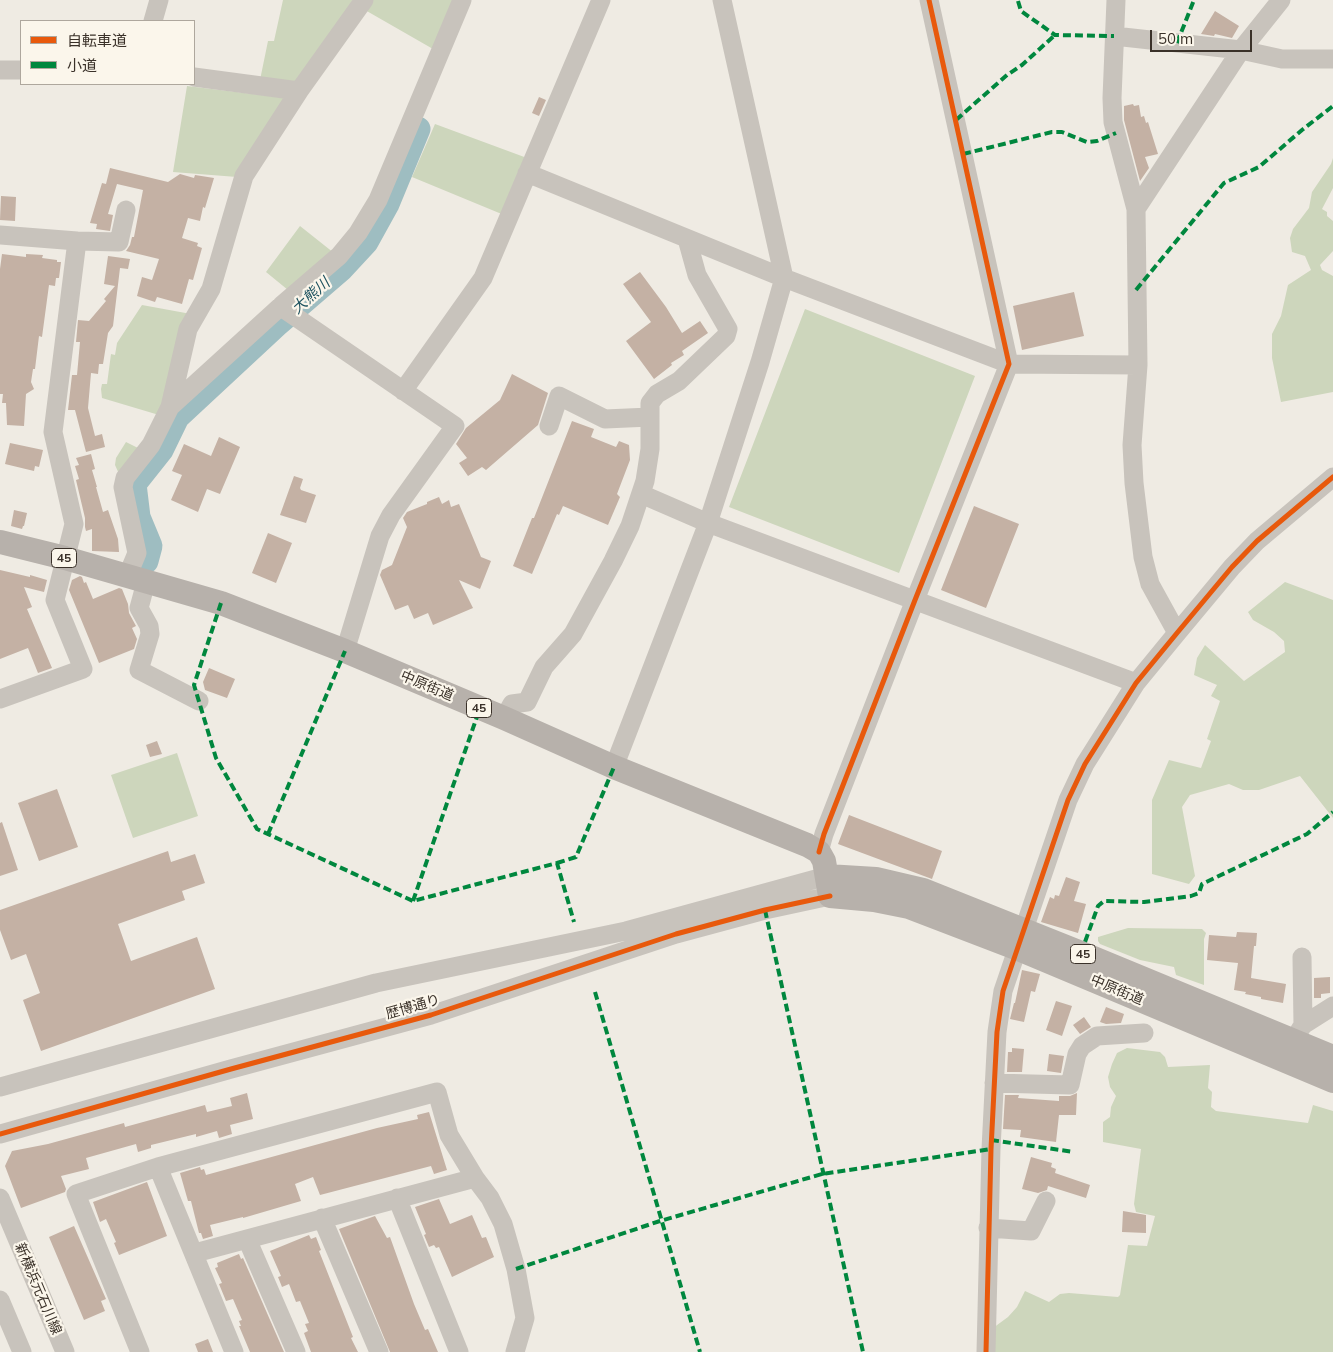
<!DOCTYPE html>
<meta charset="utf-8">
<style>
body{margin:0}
#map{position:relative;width:1333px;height:1352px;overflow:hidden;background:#efebe3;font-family:Mulish,"Noto Sans JP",sans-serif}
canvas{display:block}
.legend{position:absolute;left:20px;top:20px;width:175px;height:65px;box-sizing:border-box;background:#fbf6eb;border:1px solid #aea79d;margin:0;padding:6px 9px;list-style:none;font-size:15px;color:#3a3129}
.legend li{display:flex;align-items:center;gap:10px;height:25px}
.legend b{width:25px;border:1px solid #aea79d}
.scale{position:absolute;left:1150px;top:30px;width:102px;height:22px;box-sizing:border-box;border:2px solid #3a3129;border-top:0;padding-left:6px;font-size:15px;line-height:18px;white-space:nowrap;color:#3a3129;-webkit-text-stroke:4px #fbf6eb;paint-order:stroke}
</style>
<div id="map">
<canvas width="1333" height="1352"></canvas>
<ul class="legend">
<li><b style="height:6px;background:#e8590c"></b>自転車道</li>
<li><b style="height:6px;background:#00873e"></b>小道</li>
</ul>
<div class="scale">50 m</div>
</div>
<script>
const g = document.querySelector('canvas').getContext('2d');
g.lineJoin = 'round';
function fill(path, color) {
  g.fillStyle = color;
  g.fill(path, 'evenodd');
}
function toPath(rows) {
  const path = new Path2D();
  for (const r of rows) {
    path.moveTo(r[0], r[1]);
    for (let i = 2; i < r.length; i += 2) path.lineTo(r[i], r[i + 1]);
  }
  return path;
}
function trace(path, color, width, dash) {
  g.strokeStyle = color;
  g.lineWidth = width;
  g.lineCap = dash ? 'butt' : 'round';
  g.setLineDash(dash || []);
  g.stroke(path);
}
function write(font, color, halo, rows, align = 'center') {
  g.font = font + ' Mulish,"Noto Sans JP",sans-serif';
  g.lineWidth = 4.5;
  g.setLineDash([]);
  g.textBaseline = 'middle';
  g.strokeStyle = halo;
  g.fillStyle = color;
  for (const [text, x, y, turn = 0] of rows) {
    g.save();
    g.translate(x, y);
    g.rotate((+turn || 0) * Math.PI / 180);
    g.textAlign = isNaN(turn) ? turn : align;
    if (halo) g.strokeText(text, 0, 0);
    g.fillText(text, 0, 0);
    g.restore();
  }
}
fill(toPath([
 [283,0,353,0,298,80,292,83,260,80,268,41,274,41],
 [373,0,454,0,433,49,365,10],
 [187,86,286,98,237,177,173,172],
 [435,124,527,158,504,215,412,177],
 [1333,158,1333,188,1322,209,1327,212,1327,216,1333,221,1333,251,1320,265,1322,270,1333,276,1333,392,1281,402,1272,358,1272,334,1281,316,1288,285,1311,270,1305,256,1292,252,1290,238,1293,229,1309,208,1312,192,1331,164],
 [300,226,334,253,288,290,266,272],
 [142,305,191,314,159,415,102,398,101,389,102,384,107,384,111,354,115,355,117,343],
 [805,309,975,376,899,573,729,507],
 [126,442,142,450,120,476,115,465,116,458],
 [1285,582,1333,600,1333,818,1300,776,1259,790,1243,790,1229,784,1190,795,1182,807,1195,876,1189,884,1152,874,1152,800,1169,760,1201,768,1211,741,1207,739,1220,701,1211,696,1217,685,1194,675,1197,658,1205,645,1244,681,1285,652,1284,641,1274,632,1253,620,1248,612],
 [177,753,198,816,133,838,111,775],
 [1128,928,1202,929,1206,933,1204,939,1204,985,1176,975,1174,967,1140,960,1100,944,1098,941,1098,937],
 [1127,1048,1160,1052,1165,1057,1168,1067,1210,1065,1208,1088,1212,1092,1211,1107,1216,1111,1308,1123,1313,1105,1333,1111,1333,1352,993,1352,993,1328,1008,1317,1017,1307,1025,1291,1049,1302,1060,1294,1069,1293,1118,1297,1120,1295,1128,1245,1147,1246,1155,1216,1136,1212,1134,1204,1141,1149,1103,1142,1103,1122,1110,1117,1111,1107,1116,1096,1110,1087,1108,1077,1112,1064,1117,1053]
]), '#cdd6bc');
trace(toPath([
 [146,561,150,546,138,517,134,484,161,450,177,417,276,325,341,269,366,242,387,204,418,129]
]), '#9ebdc1', 25);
fill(toPath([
 [1215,11,1239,26,1232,38,1215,34,1214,36,1201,34],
 [539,97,546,100,539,116,532,113],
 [1133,104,1134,106,1139,105,1141,117,1144,116,1146,123,1148,122,1158,154,1145,157,1149,168,1140,181,1124,120,1124,106],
 [110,168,168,182,180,174,194,178,195,175,214,178,205,208,203,207,200,221,188,218,182,238,198,243,197,246,202,248,193,280,189,279,182,304,157,297,155,302,137,296,142,277,152,280,159,259,126,251,130,245,132,237,134,237,143,190,117,184,108,214,113,215,110,231,96,229,97,224,90,223,102,183,106,184],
 [1,196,16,197,15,221,0,220],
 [2,254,26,257,26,254,43,255,42,258,57,260,57,262,61,262,59,278,56,278,55,286,49,285,42,337,39,336,35,369,33,369,31,382,34,389,26,394,24,426,7,425,6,403,2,403,3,394,0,394,0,269],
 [108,256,130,259,128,269,120,268,113,326,108,333,103,364,99,364,98,374,91,373,88,408,95,436,102,434,105,447,86,452,75,410,68,410,72,375,77,375,80,342,76,342,78,320,89,321,106,301,104,299,115,286,104,284],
 [640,272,666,307,682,333,700,321,708,333,682,351,684,355,671,363,672,365,654,379,626,341,651,322,623,284],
 [1074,292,1084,336,1022,350,1013,306],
 [512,374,548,393,538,425,486,470,482,467,468,476,459,463,467,458,456,444,466,428,500,400],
 [572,421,594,429,591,437,616,447,619,441,629,445,630,460,617,494,620,497,608,525,563,506,559,515,557,514,532,574,513,566,532,518,534,518],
 [219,437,240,447,220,494,207,489,198,512,171,500,182,475,172,471,184,444,211,456],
 [10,443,43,450,39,467,35,466,34,471,5,464],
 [91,454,95,469,92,470,97,487,96,487,103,512,108,510,118,539,119,552,92,551,92,529,86,531,85,527,85,518,76,480,79,479,75,466,79,465,76,458],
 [294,476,303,479,300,488,301,490,316,495,306,523,280,515],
 [439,497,442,504,449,500,451,507,459,504,481,557,491,561,480,589,459,580,473,608,433,625,428,613,414,619,408,605,395,610,380,575,382,570,392,565,407,527,403,518,407,512,427,504,427,502],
 [974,506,1019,524,986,608,941,590],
 [14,510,27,513,24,526,23,526,22,529,11,526],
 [268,533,292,543,276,583,252,573],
 [0,570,30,577,30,575,47,580,44,592,24,587,32,607,27,609,52,668,38,673,28,648,0,659],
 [80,576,82,577,84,583,86,582,93,599,119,588,122,589,128,604,129,613,136,626,132,628,137,639,134,649,99,663,69,590,72,580],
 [209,668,235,679,227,698,205,690,203,682],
 [157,741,162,754,150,757,146,745],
 [57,789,78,847,39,861,18,803],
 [849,815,942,851,932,879,838,844],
 [2,822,18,870,0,876,0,823],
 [168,851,171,862,195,854,205,883,182,891,185,900,118,924,131,961,197,937,215,989,41,1051,23,1000,40,993,26,954,11,960,0,930,0,910],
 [1066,877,1080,882,1074,901,1086,904,1078,933,1041,922,1050,897,1054,899,1055,895,1059,896],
 [1237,932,1257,933,1256,946,1254,946,1251,978,1286,984,1283,1003,1261,999,1261,997,1245,994,1246,992,1234,990,1238,963,1207,960,1209,935,1236,937],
 [1022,970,1040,974,1035,992,1031,991,1024,1022,1010,1019,1014,1003,1015,1003],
 [1330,977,1330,993,1321,994,1321,998,1314,998,1314,978],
 [1056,1001,1072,1006,1062,1036,1046,1030],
 [1106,1007,1124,1014,1121,1023,1106,1024,1100,1022],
 [1084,1017,1091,1027,1080,1034,1073,1025],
 [1012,1048,1024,1049,1022,1072,1007,1072,1008,1052,1012,1052],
 [1049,1054,1064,1056,1061,1073,1047,1071],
 [247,1093,253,1119,230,1125,232,1134,219,1138,217,1131,196,1137,196,1134,151,1145,151,1148,138,1152,136,1144,86,1158,89,1169,61,1176,66,1189,65,1192,21,1208,5,1166,12,1151,48,1144,124,1123,125,1127,205,1105,207,1112,232,1106,230,1098],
 [1077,1093,1076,1115,1059,1115,1056,1142,1020,1137,1021,1130,1003,1129,1005,1095,1019,1095,1018,1098,1059,1101,1059,1096,1070,1096],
 [429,1112,447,1170,434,1174,431,1166,320,1195,313,1177,295,1184,301,1201,243,1218,243,1217,210,1225,213,1236,203,1239,201,1233,199,1233,191,1201,188,1201,180,1173,200,1167,201,1170,204,1169,206,1175,377,1128,418,1119,417,1115],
 [1031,1157,1052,1163,1051,1167,1056,1169,1055,1173,1090,1185,1086,1198,1048,1186,1047,1190,1038,1193,1022,1189],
 [147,1182,167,1236,119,1255,114,1243,116,1242,106,1219,100,1222,93,1202],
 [439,1199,450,1224,472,1215,482,1238,486,1237,494,1257,452,1277,439,1247,436,1248,434,1245,429,1247,424,1235,426,1234,415,1207],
 [1123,1211,1146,1215,1146,1233,1122,1232],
 [375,1216,387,1238,390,1237,414,1304,425,1330,428,1329,438,1352,390,1352,339,1229],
 [74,1226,106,1299,101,1301,105,1311,84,1320,49,1237],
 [309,1235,311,1239,316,1237,321,1250,319,1251,353,1337,351,1338,358,1352,311,1352,304,1333,308,1331,305,1324,309,1323,300,1301,296,1302,289,1284,282,1287,278,1277,281,1276,270,1251],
 [239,1254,241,1259,243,1258,284,1352,250,1352,239,1326,241,1326,239,1321,242,1320,233,1299,226,1301,219,1284,222,1283,215,1268,218,1267,217,1263],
 [208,1339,213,1352,198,1352,195,1344]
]), '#c4b1a4');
trace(toPath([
 [1116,0,1112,98,1113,122,1136,209,1138,365,1132,445,1134,483,1143,557,1150,584,1177,633],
 [153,21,159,0],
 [1114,36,1241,50,1282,59,1333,59],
 [0,70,21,70],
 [194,77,299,91],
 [527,173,784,278,1009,364,1138,365],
 [1136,209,1241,50,1281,0],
 [0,235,77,241,53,432,74,524,55,600,83,669,0,699],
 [77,241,119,242,126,210],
 [282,305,284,309,455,426,391,515,380,536,345,651],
 [403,391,483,278,601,0],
 [170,407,282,305,339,256,358,233,378,200,462,0],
 [549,426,559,396,605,419,650,417],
 [641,494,708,523,1136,683],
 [127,577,137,553,123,487,125,478,151,445,170,407,188,329,211,289,244,176,299,91,364,0],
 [146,582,139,608,149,626,150,634,139,670,199,701],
 [504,718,512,704,527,702,544,667,573,634,613,561,630,526,645,481,650,449,650,403,657,394,679,381,726,336,728,329,697,275,687,239],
 [614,767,708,523,760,362,784,278,722,0],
 [819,852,824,834,915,600,1009,364,929,0],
 [1302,957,1303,1025],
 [1298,1033,1303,1025,1333,1006],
 [994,1083,1070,1085,1077,1054,1082,1046,1097,1036,1144,1033],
 [0,1087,376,983,626,931,827,876],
 [0,1134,231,1069,431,1015,676,934,765,910,830,896],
 [158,1167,234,1352],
 [0,1198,65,1352],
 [397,1198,459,1352],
 [322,1218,379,1352],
 [988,1228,1031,1231,1046,1201],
 [247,1239,296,1352],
 [195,1253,475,1178],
 [0,1300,22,1352],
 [140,1352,76,1194,158,1167,437,1092,449,1135,475,1178,490,1198,503,1224,516,1269,525,1318,515,1352],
 [986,1352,991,1149,997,1032,1003,991,1068,800,1085,764,1136,683,1177,633,1232,567,1257,541,1333,477]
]), '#c8c3bc', 19);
trace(toPath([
 [0,542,65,558,221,603,345,651,504,718,614,767,807,845,819,852,824,861,830,896,874,900,909,907,1016,948,1333,1081],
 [827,876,876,879,923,890,1081,953,1333,1057]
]), '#b7b1ab', 24);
trace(toPath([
 [1018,1,1021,11,1055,35,1114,36],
 [1177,43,1194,0],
 [956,120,1007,75,1022,65,1055,35],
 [963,154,1052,132,1062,132,1087,142,1097,141,1116,133],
 [1136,290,1224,183,1259,167,1302,130,1333,106],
 [221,603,194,685,216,758,257,829,413,901,557,863,574,922],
 [268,834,345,651],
 [557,863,576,857,614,767],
 [413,901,480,708],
 [765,910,863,1352],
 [1081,953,1098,906,1104,901,1144,902,1191,896,1199,893,1202,884,1307,834,1333,812],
 [595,992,700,1352],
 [991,1140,1074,1152],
 [516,1269,660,1221,822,1174,991,1149]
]), '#00873e', 4, [8, 4]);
trace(toPath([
 [819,852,824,834,915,600,1009,364,929,0],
 [0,1134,231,1069,431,1015,676,934,765,910,830,896],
 [986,1352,991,1149,997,1032,1003,991,1068,800,1085,764,1136,683,1177,633,1232,567,1257,541,1333,477]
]), '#e8590c', 5);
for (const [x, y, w] of [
 [64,558,25],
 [479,708,25],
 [1083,954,25]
]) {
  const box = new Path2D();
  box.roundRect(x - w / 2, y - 9.5, w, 19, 4);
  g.fillStyle = '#fbf6eb';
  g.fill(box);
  trace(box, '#3a3129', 1);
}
write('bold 12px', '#3a3129', null, [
 ["45",64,558],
 ["45",479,708],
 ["45",1083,954]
]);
write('14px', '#3a3129', '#fbf6eb', [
 ["中原街道",427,686,23],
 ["中原街道",1117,990,23],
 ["歴博通り",413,1007,-16],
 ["新横浜元石川線",38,1289,67]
]);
write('italic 15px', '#1c515e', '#fbf6eb', [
 ["大熊川",311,296,-42]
]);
</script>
